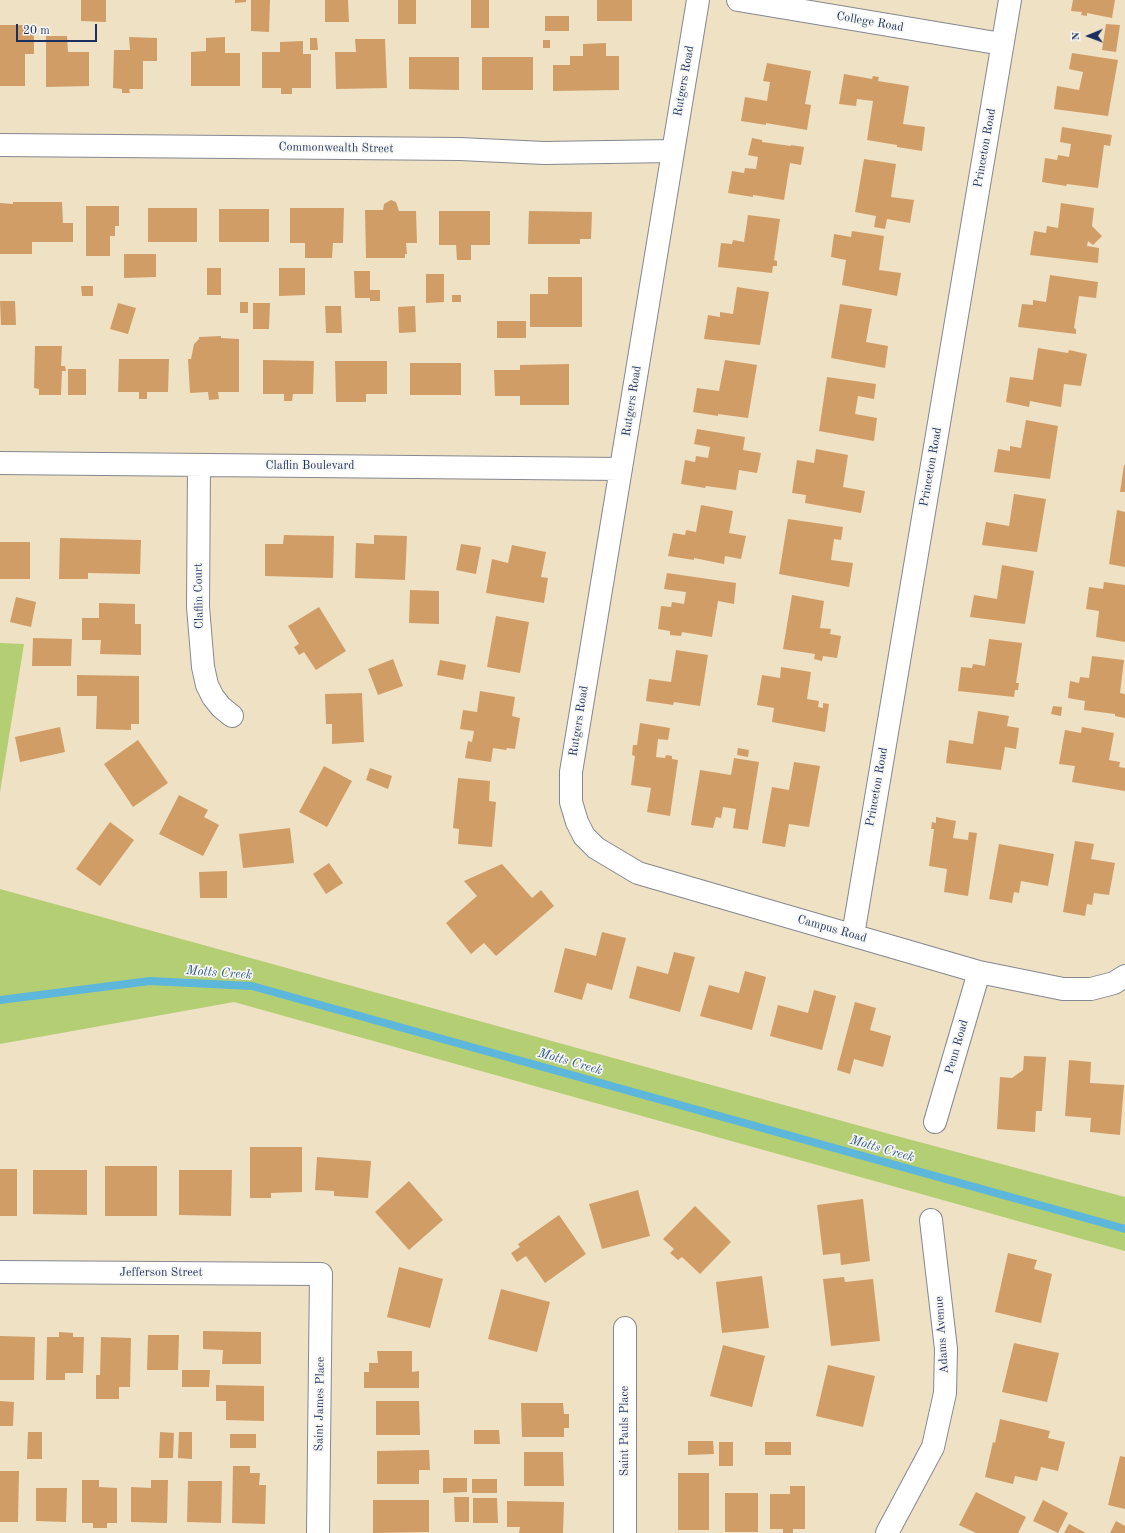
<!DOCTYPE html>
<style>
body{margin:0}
#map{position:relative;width:1125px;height:1533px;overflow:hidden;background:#efe1c4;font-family:"Old Standard TT",serif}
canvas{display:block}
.north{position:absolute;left:1069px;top:16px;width:40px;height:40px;-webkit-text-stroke:3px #f6f6f2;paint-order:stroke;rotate:269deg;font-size:11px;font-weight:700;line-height:16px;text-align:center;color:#1b2f5e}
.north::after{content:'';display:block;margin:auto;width:14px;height:18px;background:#1b2f5e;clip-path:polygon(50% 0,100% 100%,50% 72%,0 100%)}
.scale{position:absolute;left:16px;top:24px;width:81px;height:18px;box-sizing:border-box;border:2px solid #1b2f5e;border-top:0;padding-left:5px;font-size:12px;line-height:14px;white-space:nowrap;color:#1b2f5e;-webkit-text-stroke:3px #f6f6f2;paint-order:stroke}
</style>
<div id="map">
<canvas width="1125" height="1533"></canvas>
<div class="north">N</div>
<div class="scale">20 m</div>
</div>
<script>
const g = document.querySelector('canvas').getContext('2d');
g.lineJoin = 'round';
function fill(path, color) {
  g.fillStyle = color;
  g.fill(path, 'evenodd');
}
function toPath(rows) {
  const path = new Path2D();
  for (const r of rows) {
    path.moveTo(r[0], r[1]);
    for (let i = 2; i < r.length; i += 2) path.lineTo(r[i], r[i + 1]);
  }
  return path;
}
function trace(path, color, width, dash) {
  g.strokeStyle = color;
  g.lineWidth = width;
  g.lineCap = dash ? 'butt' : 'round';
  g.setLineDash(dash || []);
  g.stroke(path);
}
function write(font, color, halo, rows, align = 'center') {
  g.font = font + ' "Old Standard TT",serif';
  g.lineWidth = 3.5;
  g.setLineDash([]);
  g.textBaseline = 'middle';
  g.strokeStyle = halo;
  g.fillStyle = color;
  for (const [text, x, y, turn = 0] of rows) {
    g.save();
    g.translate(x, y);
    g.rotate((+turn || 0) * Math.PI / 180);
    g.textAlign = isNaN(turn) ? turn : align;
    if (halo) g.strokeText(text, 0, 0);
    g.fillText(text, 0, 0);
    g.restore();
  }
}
fill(toPath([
 [0,643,24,644,0,792],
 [0,889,893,1135,1125,1197,1125,1251,234,1002,0,1044]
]), '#b4ce73');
trace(toPath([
 [0,1000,150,981,252,986,1125,1229]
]), '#5db7db', 8);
fill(toPath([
 [81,0,106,0,106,22,81,21],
 [235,0,246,0,246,2,235,3],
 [251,0,270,0,269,32,251,31],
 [325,0,348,0,349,22,325,22],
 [398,0,416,0,416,24,398,24],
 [471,0,489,0,489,28,471,28],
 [597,0,632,0,632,21,597,21],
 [1073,0,1115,0,1112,18,1087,13,1087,16,1081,15,1082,12,1071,11],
 [545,16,569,16,569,31,545,31],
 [1106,24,1120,25,1116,52,1102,50],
 [0,25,25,25,25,28,34,29,34,54,25,54,25,86,0,86],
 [46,36,67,36,68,52,89,52,89,86,46,87],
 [129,37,157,38,157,61,143,61,143,89,129,89,130,93,122,93,122,89,113,88,114,50,130,50],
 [225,37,225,53,240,53,240,86,191,86,191,52,206,51,206,38],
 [310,38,317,38,318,50,310,50],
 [355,39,385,39,387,88,336,89,335,52,356,52],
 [543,40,550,40,550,48,543,48],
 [303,41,303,54,311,54,311,88,292,88,292,94,281,94,281,88,262,88,262,52,280,52,280,42],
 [606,43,606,56,619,56,619,90,553,91,553,65,570,65,570,56,583,56,583,44],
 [1072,53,1118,60,1108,116,1054,109,1057,86,1079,90,1083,72,1069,69],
 [409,57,459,57,459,90,409,89],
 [482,57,533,57,533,90,482,90],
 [767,63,811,71,805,104,811,105,807,130,766,123,766,125,741,121,745,97,767,101,770,82,763,81],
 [844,74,872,79,873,76,879,77,878,81,909,86,903,124,925,127,922,151,897,147,897,145,867,140,873,101,857,99,856,106,839,104],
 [1062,127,1112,135,1110,146,1104,145,1098,188,1067,184,1066,186,1042,182,1045,158,1057,160,1058,155,1069,157,1071,144,1060,142],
 [752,138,762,140,762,142,791,146,791,145,804,147,801,165,790,163,784,200,753,195,753,197,728,193,732,171,744,173,745,168,756,169,758,157,748,155],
 [864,159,896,164,891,197,914,200,910,223,887,219,885,229,874,227,876,216,855,212],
 [391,200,396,202,399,211,416,211,417,243,406,243,407,254,405,254,405,258,366,258,365,210,383,210,384,204],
 [13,202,62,202,63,223,73,223,73,242,32,242,32,254,0,254,0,203,13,204],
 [1061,203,1094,208,1092,226,1102,236,1093,245,1088,241,1087,246,1099,248,1098,263,1030,255,1034,231,1046,233,1047,226,1058,228],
 [86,206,119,206,119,226,115,226,115,236,110,236,110,256,86,256],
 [148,208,197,208,197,242,148,242],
 [290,208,344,208,343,243,333,243,332,258,305,258,305,243,290,243],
 [219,209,269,209,269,242,219,242],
 [439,211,490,211,490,245,471,245,471,260,457,260,456,245,439,245],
 [529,211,592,212,591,239,580,239,580,244,528,244],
 [748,215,780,219,774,260,777,261,777,266,773,266,772,273,718,267,721,243,732,244,733,240,744,242],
 [852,231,884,236,879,270,901,273,897,296,842,285,846,260,831,257,834,234,851,237],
 [124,254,156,254,156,277,124,278],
 [207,268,221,268,221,295,207,295],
 [279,268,305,268,305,295,279,296],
 [354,271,370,271,370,290,380,290,380,301,370,301,370,298,355,298],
 [426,274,444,274,444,302,426,303],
 [1050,275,1098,282,1096,298,1079,296,1074,328,1076,329,1076,334,1018,327,1022,304,1033,305,1033,300,1046,302],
 [548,277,582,277,582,327,530,327,530,294,548,294],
 [81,286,93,286,93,296,82,296],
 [737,287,769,292,760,345,704,339,708,315,720,317,720,312,733,314],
 [452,295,461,295,461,302,452,302],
 [0,301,15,301,16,325,1,325],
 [240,302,248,302,248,313,240,313],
 [118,303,136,308,128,334,110,329],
 [253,303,270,303,269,329,253,329],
 [840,304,872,309,866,342,888,346,885,368,831,358],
 [325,306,341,306,342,333,326,333],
 [415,306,416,332,399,333,398,307],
 [497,321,526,321,526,338,497,338],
 [221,336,221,338,239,339,239,392,218,392,219,399,209,400,208,392,190,393,188,359,191,359,194,344,199,339,199,337],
 [35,346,62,346,61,366,65,366,66,371,62,371,61,395,39,395,39,389,34,388],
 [1038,348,1068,353,1069,350,1087,354,1081,386,1064,384,1061,407,1030,401,1029,407,1006,402,1010,377,1033,380],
 [119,359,169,359,168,392,147,392,147,399,139,399,139,392,118,392],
 [263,360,314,361,313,394,293,394,292,401,284,401,284,394,263,394],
 [725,360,757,365,748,418,718,414,718,416,693,412,697,388,719,391],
 [335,361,387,361,387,394,366,394,366,402,336,402],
 [410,363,461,363,461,395,410,395],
 [569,364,569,405,520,405,520,396,495,396,494,370,520,370,520,365],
 [68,369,86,369,86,395,68,395],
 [827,377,876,384,874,399,858,396,855,414,877,418,874,441,819,431],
 [1026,420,1058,426,1050,479,994,472,998,449,1010,451,1010,446,1021,448],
 [697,429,745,437,743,450,761,453,757,473,739,470,736,490,706,486,705,488,681,484,685,460,695,462,696,456,708,458,710,447,694,444],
 [816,449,848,455,843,487,865,491,861,513,805,503,806,495,792,493,797,460,814,463],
 [1124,465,1125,465,1125,492,1120,492],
 [1014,494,1046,499,1037,552,982,545,986,522,1009,526],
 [701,505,733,511,729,533,746,536,741,559,725,556,724,564,694,558,694,560,668,556,673,533,685,535,686,530,696,532],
 [1117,510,1125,512,1125,567,1109,564],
 [788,519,843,527,841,540,834,539,831,560,853,563,849,587,779,574],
 [284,535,334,536,333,578,265,576,265,544,283,544],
 [374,535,407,536,405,580,355,578,356,543,374,544],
 [60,538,141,540,140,574,88,573,88,579,59,579],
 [0,542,30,542,30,579,0,579],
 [461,544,481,547,476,574,456,570],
 [512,545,546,552,541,577,548,578,544,603,486,593,492,559,508,563],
 [1002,565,1034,571,1025,624,970,617,974,595,997,599],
 [667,573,736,583,734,604,718,601,712,637,682,632,681,636,670,635,670,631,658,629,661,606,671,607,672,602,684,604,686,592,664,589],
 [1104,582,1125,585,1125,642,1096,637,1099,611,1086,609,1089,587,1103,589],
 [410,590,439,591,439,624,409,623],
 [792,595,824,601,820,628,831,629,830,634,841,636,837,658,823,656,822,661,814,659,815,654,783,649],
 [16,597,36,602,31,627,10,622],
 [99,603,135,604,135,624,141,624,141,655,100,654,101,640,82,640,82,618,99,618],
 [319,607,346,651,316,670,304,652,299,655,294,647,299,644,288,626],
 [496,616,529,622,520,673,487,667],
 [33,638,72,639,71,666,32,666],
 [989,639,1022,643,1016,683,1019,683,1018,690,1015,690,1014,697,958,691,961,667,972,668,973,664,985,666],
 [676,650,708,655,700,706,674,702,673,705,646,701,649,679,671,682],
 [1092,656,1124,660,1120,693,1125,694,1125,718,1115,716,1115,714,1084,710,1085,701,1068,698,1070,681,1079,683,1080,677,1089,678],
 [393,659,403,686,378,695,368,669],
 [440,660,466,665,463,680,437,675],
 [781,667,811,672,807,699,819,701,818,707,823,708,823,703,829,704,825,732,772,722,774,708,757,705,762,675,780,678],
 [77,675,139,676,139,724,131,724,131,730,96,729,97,696,77,696],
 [480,691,515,697,512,716,520,718,515,749,507,748,506,750,493,748,491,762,465,758,468,741,472,742,474,731,460,729,463,710,477,712],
 [362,693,364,742,332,744,332,724,326,724,325,694],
 [1053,706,1062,707,1061,716,1051,714],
 [978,711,1009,716,1007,726,1019,728,1016,749,1005,747,1001,770,946,763,949,740,973,744],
 [640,723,670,728,668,740,658,739,656,757,665,758,666,755,672,756,672,759,678,760,670,816,647,812,651,788,631,785,635,756,632,755,633,745,637,745],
 [60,727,65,752,20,762,15,737],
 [1082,727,1114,733,1109,760,1120,762,1119,767,1125,768,1125,791,1072,782,1075,766,1059,764,1065,730,1081,733],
 [138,740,168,783,133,807,104,764],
 [738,748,749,750,748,757,737,755],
 [734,758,759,762,748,830,733,828,736,809,723,807,721,818,716,817,713,828,691,825,700,770,731,775],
 [794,762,820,766,809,827,789,824,785,847,762,843,772,787,789,790],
 [324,766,352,781,327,827,299,812],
 [370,768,392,776,388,789,366,780],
 [458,778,490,781,489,801,496,802,492,847,458,844,459,829,453,828],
 [179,795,208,810,204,817,219,825,203,856,159,834],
 [936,817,956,821,953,838,968,840,969,832,977,833,968,896,944,892,947,869,929,866,934,829,931,829,932,822,936,823],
 [110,822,134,840,100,886,76,869],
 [290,828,294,863,243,868,239,834],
 [1075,841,1094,844,1091,859,1115,863,1109,895,1094,893,1092,905,1087,904,1085,916,1063,912],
 [999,844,1054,854,1048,886,1021,881,1019,893,1014,892,1012,903,989,899],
 [329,863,343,883,326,894,313,874],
 [502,864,532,898,541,890,554,906,496,956,484,943,471,954,446,923,477,896,464,881],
 [227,871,227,898,200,898,199,872],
 [602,932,626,938,612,990,587,983,582,1000,554,992,565,948,596,956],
 [674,952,695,957,680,1012,629,998,637,966,668,974],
 [745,971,766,977,752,1030,700,1016,709,985,739,993],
 [814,990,836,996,822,1050,770,1036,778,1005,808,1013],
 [855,1002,876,1008,870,1030,891,1036,883,1067,854,1059,850,1074,837,1070],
 [1024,1056,1046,1057,1042,1111,1036,1111,1035,1132,997,1129,1000,1077,1012,1078,1023,1070],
 [1069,1060,1091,1062,1090,1083,1124,1085,1120,1135,1090,1132,1091,1118,1065,1116],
 [250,1147,302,1147,302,1192,271,1193,271,1198,250,1198],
 [317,1157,371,1161,368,1198,334,1196,334,1191,315,1190],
 [105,1166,157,1166,157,1216,105,1216],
 [0,1169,17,1169,17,1216,0,1216],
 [33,1170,87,1170,87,1215,33,1214],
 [179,1170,232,1170,231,1216,179,1215],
 [409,1181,443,1220,409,1250,375,1212],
 [638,1190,650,1236,602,1249,589,1204],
 [863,1199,870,1261,841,1265,840,1253,823,1255,817,1205],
 [695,1206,731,1242,700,1274,682,1257,678,1260,670,1253,674,1249,663,1239],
 [559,1215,586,1254,545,1283,526,1256,517,1262,511,1253,520,1247,518,1244],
 [1008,1253,1037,1260,1034,1269,1052,1274,1041,1323,995,1312],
 [399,1267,443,1279,430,1328,387,1317],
 [762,1276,769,1328,722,1333,716,1282],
 [844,1277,845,1282,873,1279,880,1341,831,1346,823,1279],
 [501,1289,550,1302,537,1352,488,1339],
 [203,1331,261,1332,261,1364,222,1364,223,1350,203,1349],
 [59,1332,73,1333,73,1337,84,1337,83,1373,65,1373,65,1380,46,1380,47,1337,59,1337],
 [148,1335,179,1335,178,1370,147,1370],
 [0,1336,35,1337,34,1380,0,1380],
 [101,1337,131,1338,130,1387,119,1387,119,1399,96,1399,96,1375,100,1375],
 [1014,1343,1059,1353,1047,1402,1002,1392],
 [723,1345,765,1356,752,1407,710,1396],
 [377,1351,412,1351,412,1372,419,1371,419,1388,364,1388,364,1372,369,1372,369,1363,378,1363],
 [828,1365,875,1376,863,1427,816,1416],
 [182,1370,210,1370,209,1387,182,1387],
 [216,1385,264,1386,264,1421,226,1420,226,1401,216,1401],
 [0,1401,14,1402,13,1426,0,1426],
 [376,1401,419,1401,420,1435,376,1435],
 [521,1403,563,1403,564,1414,569,1414,569,1428,564,1428,564,1437,522,1437],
 [1000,1419,1050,1431,1048,1438,1065,1442,1058,1471,1041,1467,1037,1481,1015,1476,1013,1484,985,1477,993,1442,995,1443],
 [474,1430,499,1430,500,1444,474,1444],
 [28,1432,42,1432,42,1459,27,1459],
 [160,1432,174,1433,173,1458,159,1458],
 [179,1432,192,1432,192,1459,178,1458],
 [230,1434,256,1434,256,1448,230,1448],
 [688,1441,713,1441,714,1454,688,1455],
 [719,1442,733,1442,733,1466,719,1466],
 [765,1442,791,1442,791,1455,765,1455],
 [429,1450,430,1470,419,1470,419,1484,377,1484,377,1451],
 [524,1452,563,1452,564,1486,524,1486],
 [1120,1456,1125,1457,1125,1509,1108,1505],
 [233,1466,250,1466,250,1473,260,1473,259,1485,266,1485,265,1524,232,1523],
 [0,1471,19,1471,18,1522,0,1522],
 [678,1473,709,1473,709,1530,678,1530],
 [443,1478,467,1478,467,1492,443,1493],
 [472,1479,497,1479,497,1493,472,1493],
 [82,1480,99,1480,99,1487,117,1488,117,1523,107,1523,107,1528,93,1528,93,1523,82,1523],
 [151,1480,168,1480,167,1523,131,1522,131,1487,151,1488],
 [188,1481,222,1481,221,1523,187,1522],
 [790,1486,805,1486,805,1529,793,1529,793,1533,783,1533,783,1529,770,1529,770,1494,790,1494],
 [36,1488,67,1488,66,1522,36,1521],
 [976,1492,1026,1517,1018,1533,976,1533,959,1525],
 [725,1493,758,1493,758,1532,725,1532],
 [454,1497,469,1497,469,1522,455,1522],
 [473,1498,497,1498,498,1523,473,1523],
 [373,1500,429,1500,429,1532,373,1533],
 [1043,1500,1068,1513,1058,1533,1033,1521],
 [507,1501,564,1502,563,1533,519,1533,520,1527,507,1527],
 [1116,1521,1125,1526,1125,1533,1110,1533],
 [1069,1524,1086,1533,1064,1533]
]), '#d19d67');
const minor = toPath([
 [698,0,571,772,571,802,577,822,584,836,596,848,638,873,979,972,1063,989,1091,989,1114,983,1125,976],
 [738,0,1002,44],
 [0,145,460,149,544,153,672,151],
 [0,463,621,469],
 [199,465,198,607,203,667,207,685,213,697,221,707,232,716],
 [853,935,1010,0],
 [935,1122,979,972],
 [0,1272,321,1274,318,1533],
 [625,1533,625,1328],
 [887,1533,933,1447,945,1393,946,1349,931,1220]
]);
trace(minor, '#858891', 24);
trace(minor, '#fff', 22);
write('12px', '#1b2f5e', '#f6f6f2', [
 ["College Road",870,22,10],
 ["Rutgers Road",684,81,-80],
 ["Commonwealth Street",336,148,1],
 ["Princeton Road",985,148,-80],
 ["Rutgers Road",632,401,-81],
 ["Claflin Boulevard",310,466],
 ["Princeton Road",931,467,-80],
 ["Claflin Court",199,596,-91],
 ["Rutgers Road",579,721,-81],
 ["Princeton Road",877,787,-80],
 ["Campus Road",832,929,16],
 ["Penn Road",957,1047,-74],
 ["Jefferson Street",161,1273],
 ["Adams Avenue",942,1335,-94],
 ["Saint James Place",320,1404,-89],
 ["Saint Pauls Place",625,1431,-90]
]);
write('italic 13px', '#2f5884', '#f6f6f2', [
 ["Motts Creek",219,973,4],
 ["Motts Creek",570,1062,16],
 ["Motts Creek",882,1149,16]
]);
</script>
